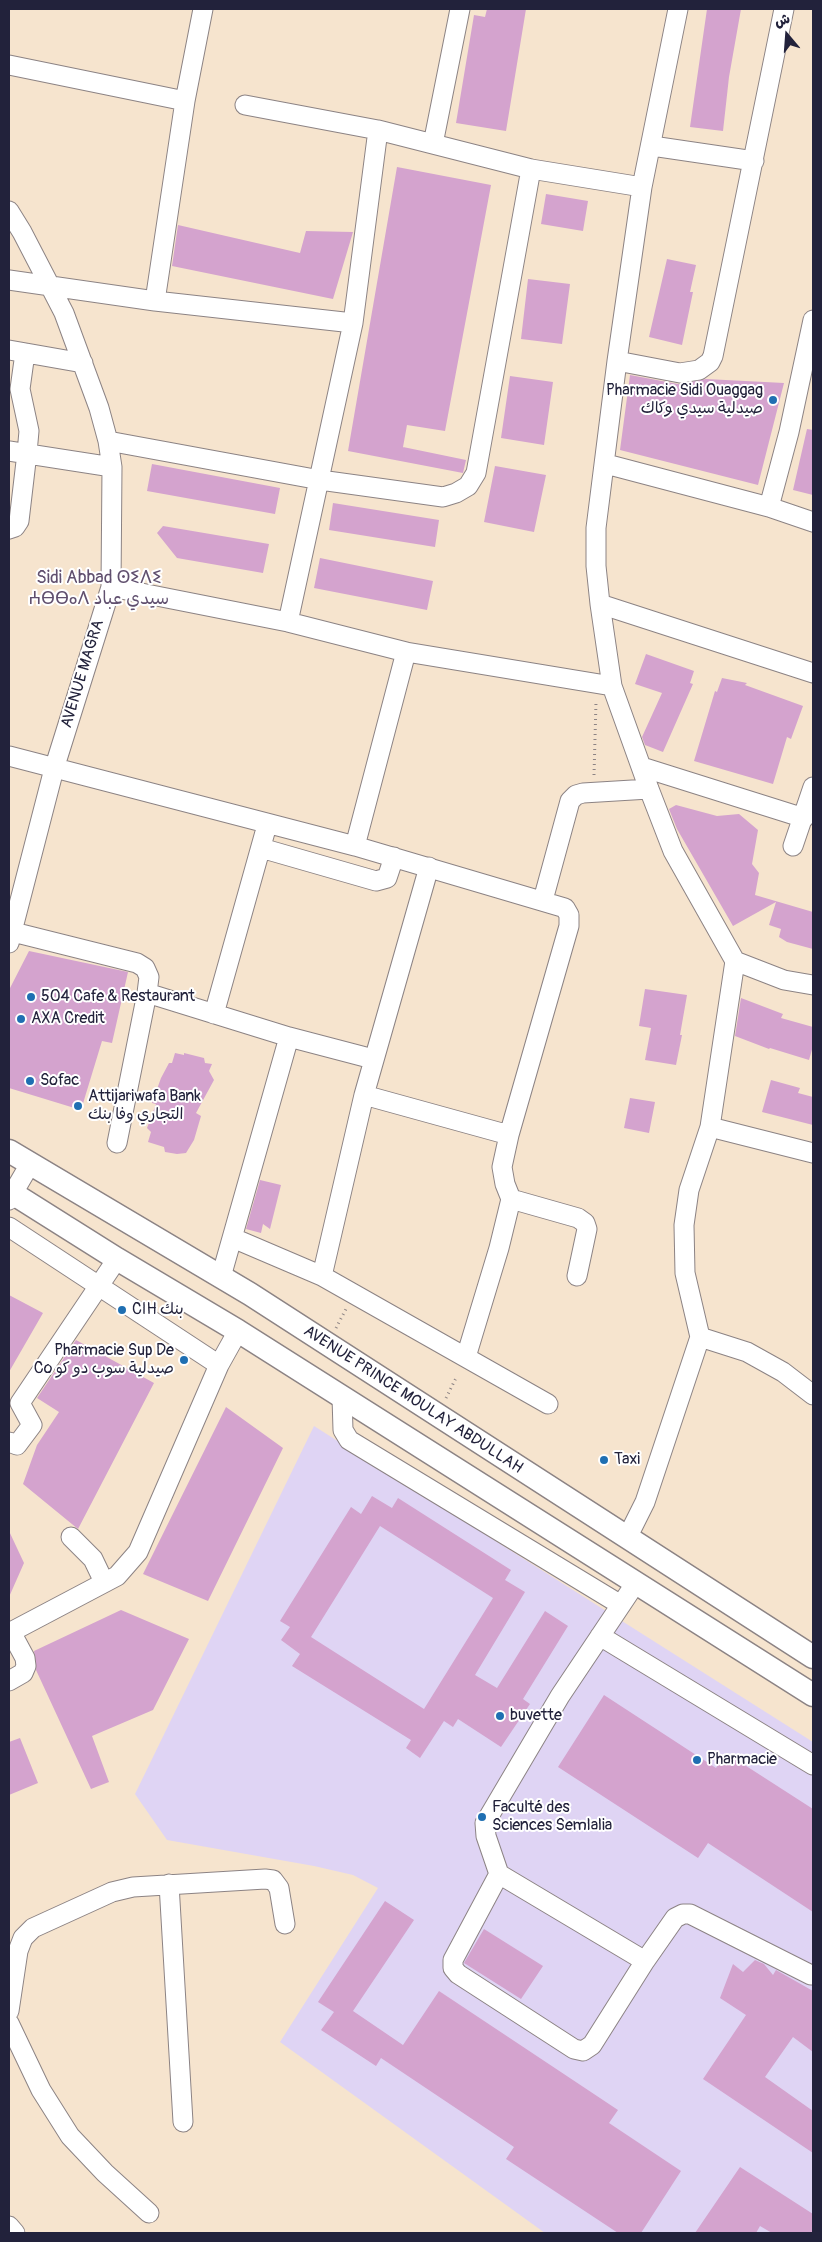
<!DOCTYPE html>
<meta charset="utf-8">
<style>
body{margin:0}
#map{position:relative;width:822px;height:2242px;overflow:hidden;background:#f6e4ce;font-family:Pangolin,"Playpen Sans Arabic",sans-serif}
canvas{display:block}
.frame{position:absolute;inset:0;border:10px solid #22223b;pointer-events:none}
.north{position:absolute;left:762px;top:10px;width:50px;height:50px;-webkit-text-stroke:4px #fff;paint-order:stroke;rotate:342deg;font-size:14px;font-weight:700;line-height:20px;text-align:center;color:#22223b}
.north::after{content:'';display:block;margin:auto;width:18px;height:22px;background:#22223b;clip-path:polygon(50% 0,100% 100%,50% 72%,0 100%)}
</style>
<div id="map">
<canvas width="822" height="2242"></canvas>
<div class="frame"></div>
<div class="north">ش</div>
</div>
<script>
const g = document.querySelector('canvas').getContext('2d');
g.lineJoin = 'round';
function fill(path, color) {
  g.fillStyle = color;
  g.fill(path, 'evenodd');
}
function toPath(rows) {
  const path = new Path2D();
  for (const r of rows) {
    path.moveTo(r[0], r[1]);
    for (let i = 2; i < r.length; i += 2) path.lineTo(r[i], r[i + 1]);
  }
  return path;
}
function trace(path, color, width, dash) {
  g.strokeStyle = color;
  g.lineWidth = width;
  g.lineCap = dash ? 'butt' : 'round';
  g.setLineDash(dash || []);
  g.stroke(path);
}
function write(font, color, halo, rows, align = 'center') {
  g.font = font + ' Pangolin,"Playpen Sans Arabic","Noto Sans Tifinagh",sans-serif';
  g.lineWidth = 4;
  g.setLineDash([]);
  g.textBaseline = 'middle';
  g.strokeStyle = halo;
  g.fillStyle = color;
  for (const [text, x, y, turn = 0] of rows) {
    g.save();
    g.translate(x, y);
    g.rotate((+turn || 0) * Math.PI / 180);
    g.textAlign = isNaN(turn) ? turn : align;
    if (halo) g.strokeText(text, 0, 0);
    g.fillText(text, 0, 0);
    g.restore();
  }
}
fill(toPath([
 [314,1426,813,1742,813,2233,545,2233,280,2042,378,1888,353,1875,314,1866,167,1840,135,1794]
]), '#dfd4f4');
fill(toPath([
 [487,9,526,9,506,131,456,123,474,15,485,17],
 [707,9,741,9,729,77,723,131,690,127],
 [397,167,491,185,445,431,407,425,401,458,403,447,466,460,463,473,348,451],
 [546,194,588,201,583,231,541,224],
 [178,225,300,253,306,231,353,232,333,299,172,266],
 [667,259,696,265,690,292,693,292,682,345,649,337],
 [528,279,570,284,562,344,521,339],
 [630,375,678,384,706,379,784,383,758,485,620,450],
 [510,376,553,382,544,445,501,438],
 [807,429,813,430,813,495,793,490],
 [152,464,280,488,275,514,147,491],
 [495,466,546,475,534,532,484,522],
 [333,503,439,520,435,547,329,530],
 [163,526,269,544,263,573,177,558,157,533],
 [320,558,433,581,427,610,314,588],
 [646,654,694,671,690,683,693,684,663,752,645,745,642,737,662,693,635,684],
 [722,678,747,683,745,685,803,706,791,739,787,737,773,784,694,761,715,691,717,692],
 [676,805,717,816,739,814,758,830,752,864,759,873,755,895,813,912,813,949,787,942,779,937,781,929,769,925,776,902,733,926,677,829,669,809],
 [29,951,128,972,112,1043,102,1041,81,1110,9,1088,9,990],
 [645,989,687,995,680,1035,682,1035,676,1065,645,1060,651,1028,639,1026],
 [741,998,783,1014,781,1018,813,1027,813,1046,809,1060,770,1048,769,1049,735,1036],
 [175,1053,184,1055,184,1053,204,1058,205,1063,212,1064,209,1071,214,1080,196,1113,201,1116,194,1140,186,1153,177,1154,165,1152,164,1147,148,1142,151,1132,147,1128,156,1104,152,1103,161,1078,169,1063,172,1063],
 [771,1080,800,1088,798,1093,813,1097,813,1125,762,1112],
 [630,1098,655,1102,649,1133,624,1128],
 [260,1180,281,1185,270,1229,263,1224,261,1233,246,1229],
 [9,1295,43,1313,9,1372],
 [76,1340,154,1383,78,1529,23,1484,37,1445,59,1412,37,1398],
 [226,1407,283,1448,208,1601,143,1574],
 [372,1496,392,1508,398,1498,511,1570,505,1580,525,1592,475,1675,497,1688,545,1611,568,1626,523,1699,530,1704,501,1747,458,1719,453,1727,444,1721,420,1758,406,1748,411,1740,292,1666,300,1654,281,1640,290,1627,280,1621,351,1507,361,1514],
 [380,1526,493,1598,424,1709,311,1637],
 [9,1531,24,1563,9,1597],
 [121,1610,189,1639,153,1710,92,1736,109,1782,91,1789,36,1670,34,1651],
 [604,1695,716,1768,726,1753,813,1809,813,1912,708,1843,698,1858,558,1767],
 [20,1738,38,1783,9,1795,9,1742],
 [385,1901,414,1920,353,2011,403,2045,439,1991,618,2110,609,2123,681,2171,641,2233,618,2233,506,2159,514,2147,381,2058,376,2066,321,2030,334,2012,318,2002],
 [484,1929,543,1966,521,1999,464,1963],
 [755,1960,764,1964,773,1975,776,1970,813,1991,813,2052,793,2037,765,2077,813,2111,813,2153,703,2079,746,2015,720,1998,733,1964,743,1972],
 [740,2167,813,2214,813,2233,772,2233,760,2226,756,2233,695,2233]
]), '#d4a3ce');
const minor = toPath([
 [678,9,642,187,617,361,596,528,596,566,600,604,612,686,649,789,673,851,735,961,784,980,813,985],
 [9,65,185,101],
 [245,105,378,130],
 [433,144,460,9],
 [652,146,754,161],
 [9,211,22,232,64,313,99,408,108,441,112,467,111,587,54,769,9,943],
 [9,280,155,301,353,323],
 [155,301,185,101,203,9],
 [9,350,83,363],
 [617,361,680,373,699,370,710,362,713,356,784,9],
 [108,441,320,480,443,497,456,493,468,486,476,473,531,169],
 [9,451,112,467],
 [606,464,769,507,813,522],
 [769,507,789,432,813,320],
 [9,529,15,527,19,521,27,453,29,431,20,389,25,353],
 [111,587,288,622,406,652,612,686],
 [600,604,813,673],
 [288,622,353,323,378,130,531,169,642,187],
 [9,756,355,846,565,908,569,915,569,926,509,1135,502,1167,505,1184,511,1199,499,1248,466,1357],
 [642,767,804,818],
 [355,846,406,652],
 [793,846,813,787],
 [261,848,376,881,387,878,394,857],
 [543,900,570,801,576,795,583,793,649,789],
 [9,931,137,963,145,968,149,977,147,993,117,1143],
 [147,993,289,1037,373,1059],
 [214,1014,267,825],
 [364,1095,509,1135],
 [710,1127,813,1153],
 [511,1199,578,1218,585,1223,587,1229,577,1276],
 [9,1200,30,1164],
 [9,1227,219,1365],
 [233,1238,322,1276,548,1404],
 [322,1276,364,1095,429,867],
 [221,1277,289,1037],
 [700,1337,747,1352,783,1372,813,1395],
 [342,1397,343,1430,349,1440,621,1605],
 [9,1442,17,1445,32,1425,20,1403,117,1259],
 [71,1537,93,1559,104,1582],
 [627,1538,645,1502,700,1337,685,1273,684,1225,689,1190,710,1127,735,961],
 [635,1584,560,1696,485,1823,486,1836,499,1874,645,1961],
 [9,1633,117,1576,138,1552,219,1365,238,1331],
 [600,1636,813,1765],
 [9,1681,23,1673,26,1666,25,1658,11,1632],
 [499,1874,453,1960,453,1968,458,1974,574,2049,583,2051,592,2045,645,1961,675,1918,683,1914,690,1914,811,1975],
 [169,1884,183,2122],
 [9,2011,18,1951,23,1938,33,1928,112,1892,133,1887,265,1879,273,1880,279,1888,285,1924],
 [9,2023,41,2090,70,2136,105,2173,149,2213],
 [9,2226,15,2233]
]);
const major = toPath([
 [9,1151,250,1294,813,1657],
 [9,1191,117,1259,238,1331,813,1695]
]);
trace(minor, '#8c8384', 21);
trace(major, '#8c8384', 25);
trace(toPath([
 [594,775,596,702],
 [336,1328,346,1309],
 [446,1398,457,1376]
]), '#8c8384', 3, [1, 4]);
trace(minor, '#fff', 19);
trace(major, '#fff', 22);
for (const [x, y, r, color] of [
 [773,400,5,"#1f6fb2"],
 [31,997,5,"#1f6fb2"],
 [21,1019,5,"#1f6fb2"],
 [30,1081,5,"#1f6fb2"],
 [78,1106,5,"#1f6fb2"],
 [122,1310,5,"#1f6fb2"],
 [184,1360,5,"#1f6fb2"],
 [604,1460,5,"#1f6fb2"],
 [500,1716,5,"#1f6fb2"],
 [697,1760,5,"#1f6fb2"],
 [482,1817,5,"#1f6fb2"]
]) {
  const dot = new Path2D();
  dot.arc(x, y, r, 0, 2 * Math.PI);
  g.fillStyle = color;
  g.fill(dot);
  trace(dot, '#fff', 2);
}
write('16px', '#22223b', '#fff', [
 ["Pharmacie Sidi Ouaggag",763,391,"right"],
 ["صيدلية سيدي وكاك",763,409,"right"],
 ["504 Cafe & Restaurant",41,997],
 ["AXA Credit",31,1019],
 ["Sofac",40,1081],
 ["Attijariwafa Bank",88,1097],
 ["التجاري وفا بنك",88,1115],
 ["CIH بنك",132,1310],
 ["Pharmacie Sup De",174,1351,"right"],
 ["Co صيدلية سوب دو كو",174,1369,"right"],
 ["Taxi",614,1460],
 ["buvette",510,1716],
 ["Pharmacie",707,1760],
 ["Faculté des",492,1808],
 ["Sciences Semlalia",492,1826]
], 'left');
write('16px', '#22223b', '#fff', [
 ["AVENUE MAGRA",83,674,-73],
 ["AVENUE PRINCE MOULAY ABDULLAH",413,1400,33]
]);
write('18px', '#604f6e', '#fff', [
 ["Sidi Abbad ⵙⵉⴷⵉ",99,578],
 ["ⵄⴱⴱⴰⴷ سيدي عباد",99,599]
]);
</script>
